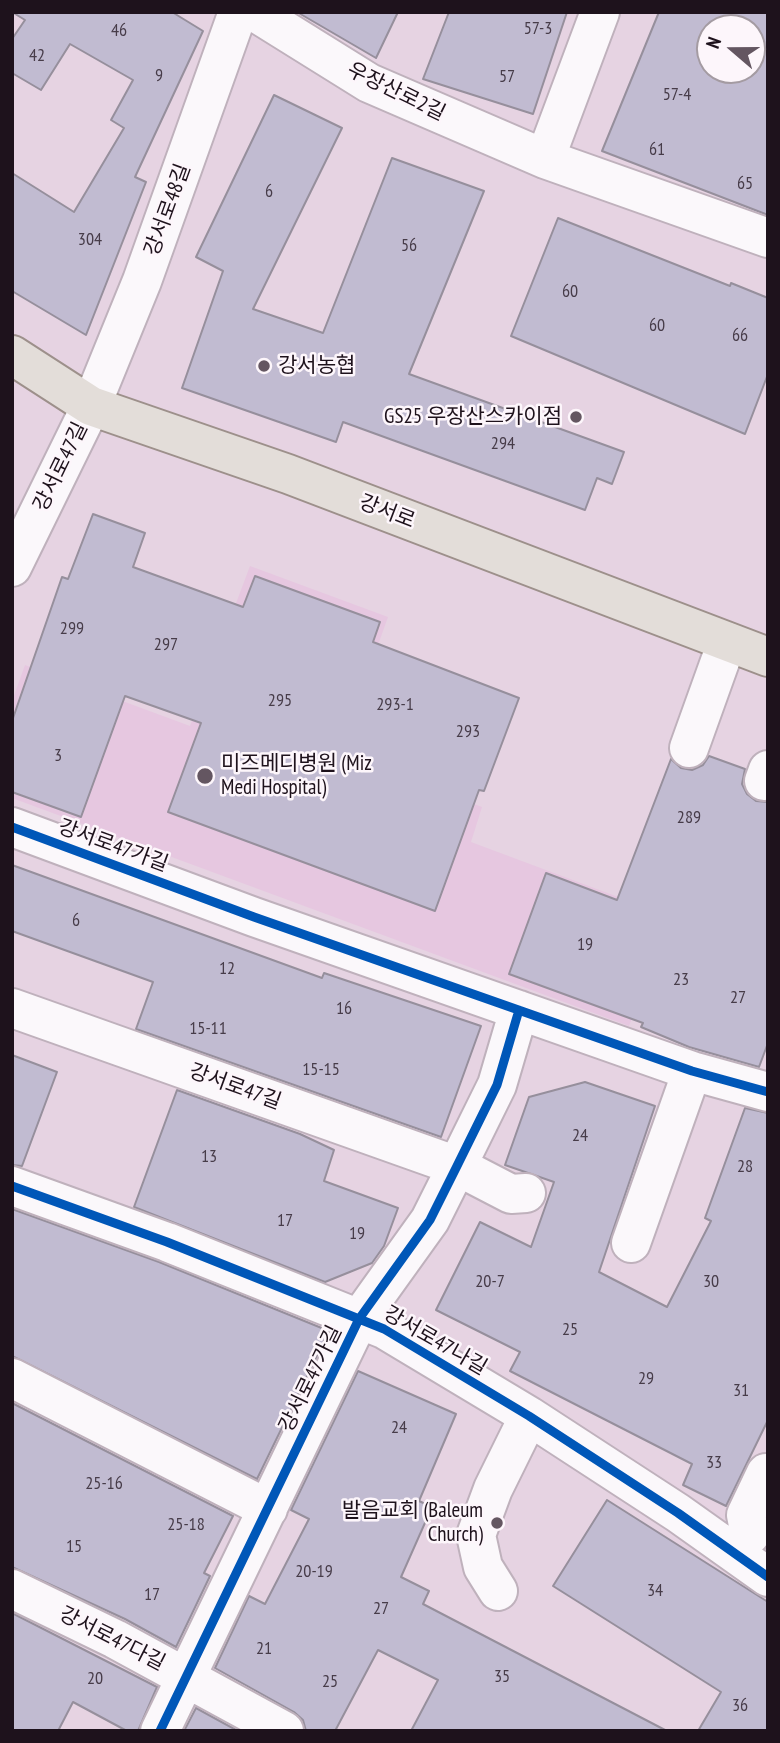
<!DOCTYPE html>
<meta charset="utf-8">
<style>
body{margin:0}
#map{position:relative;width:780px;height:1743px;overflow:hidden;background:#e6d3e2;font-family:"PT Sans Narrow",sans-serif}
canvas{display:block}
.frame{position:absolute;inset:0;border:14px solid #1e121c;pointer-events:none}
.north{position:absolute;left:696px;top:14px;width:70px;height:70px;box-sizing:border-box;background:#fdf6fb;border:2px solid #a49ba2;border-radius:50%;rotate:290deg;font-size:19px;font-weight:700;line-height:28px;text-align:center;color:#1e121c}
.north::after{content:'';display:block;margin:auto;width:24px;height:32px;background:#645661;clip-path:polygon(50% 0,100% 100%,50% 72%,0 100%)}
</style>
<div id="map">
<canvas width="780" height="1743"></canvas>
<div class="frame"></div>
<div class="north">N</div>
</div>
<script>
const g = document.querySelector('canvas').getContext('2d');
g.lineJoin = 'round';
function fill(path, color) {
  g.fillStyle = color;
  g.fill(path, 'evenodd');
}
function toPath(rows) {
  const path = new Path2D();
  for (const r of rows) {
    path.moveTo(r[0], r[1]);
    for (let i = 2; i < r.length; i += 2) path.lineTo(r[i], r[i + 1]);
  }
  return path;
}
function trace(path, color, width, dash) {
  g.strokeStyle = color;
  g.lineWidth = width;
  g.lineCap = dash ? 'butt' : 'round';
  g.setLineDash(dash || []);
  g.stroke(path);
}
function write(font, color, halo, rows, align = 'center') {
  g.font = font + ' "PT Sans Narrow","Noto Sans KR",sans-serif';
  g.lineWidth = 5;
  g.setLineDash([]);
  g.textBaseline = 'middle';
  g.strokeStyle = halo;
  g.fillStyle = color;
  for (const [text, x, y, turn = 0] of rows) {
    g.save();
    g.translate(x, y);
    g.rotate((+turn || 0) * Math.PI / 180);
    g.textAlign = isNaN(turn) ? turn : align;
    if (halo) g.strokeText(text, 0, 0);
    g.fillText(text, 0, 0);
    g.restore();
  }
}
fill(toPath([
 [250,566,388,617,339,754,482,807,471,842,669,916,629,1026,12,798,12,701,25,665,190,726]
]), '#e6c7e0');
const building = toPath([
 [12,12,172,12,203,31,135,177,146,182,86,335,12,291,12,173,74,212,124,128,111,120,133,80,70,44,41,90,12,73,12,39,25,20,12,12],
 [297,12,398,12,376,58,297,12],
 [449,12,567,12,533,114,423,79,449,12],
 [659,12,768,12,768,215,602,151,659,12],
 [710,28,752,28,752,70,710,70,710,28],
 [274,95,342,128,253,309,323,333,392,158,484,191,409,374,624,452,612,484,597,478,585,510,343,422,336,442,182,388,223,271,196,257,274,95],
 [558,218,730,286,731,283,768,298,768,374,745,434,511,336,558,218],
 [93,514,145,533,133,567,243,607,255,576,380,622,373,642,519,698,484,791,479,790,435,911,168,812,201,723,125,696,81,817,12,792,12,721,62,577,68,579,93,514],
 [709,756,745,769,742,784,747,794,756,801,768,802,768,1043,759,1067,689,1047,641,1027,643,1023,509,974,546,873,617,900,671,759,681,768,692,770,703,765,709,756],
 [12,865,322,978,324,973,481,1026,441,1137,136,1029,153,982,12,931,12,865],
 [12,1055,57,1072,22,1166,12,1165,12,1055],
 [585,1082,655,1106,599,1272,667,1307,711,1221,705,1218,745,1108,768,1113,768,1420,726,1506,683,1485,692,1464,510,1371,520,1352,436,1310,480,1222,531,1247,554,1182,505,1165,529,1097,585,1082],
 [177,1090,300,1134,334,1150,324,1181,398,1208,384,1246,372,1263,325,1282,134,1207,177,1090],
 [12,1209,159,1262,329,1331,257,1479,12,1356,12,1209],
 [358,1371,456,1414,419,1501,432,1507,401,1577,429,1591,423,1604,667,1731,411,1731,438,1680,378,1650,335,1731,306,1731,303,1720,294,1712,215,1668,249,1596,265,1604,309,1519,291,1510,358,1371],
 [12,1403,233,1516,204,1573,210,1576,176,1647,125,1619,12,1567,12,1403],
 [607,1500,768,1602,768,1731,698,1731,721,1692,553,1586,607,1500],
 [12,1613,157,1687,138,1731,127,1731,73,1702,58,1731,12,1731,12,1613],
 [196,1708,238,1731,184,1731,196,1708]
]);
fill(building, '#c1bbd1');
trace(building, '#968f9c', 2);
const minor = toPath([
 [255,12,369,83,545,159,768,238],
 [545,159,600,12],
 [12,567,91,406,142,281,238,12],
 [689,748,727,642],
 [764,781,768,770],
 [12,827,254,917,692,1071,768,1092],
 [12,1008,457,1166,511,1194,526,1193],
 [12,1186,167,1242,384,1329,529,1416,678,1513,768,1577],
 [631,1243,692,1071],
 [12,1378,268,1509],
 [750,1535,746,1515,766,1473],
 [12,1589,115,1639,284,1731],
 [498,1591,483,1567,476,1535,493,1489,529,1416],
 [160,1731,359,1319,430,1220,457,1166,497,1085,519,1010]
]);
const major = toPath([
 [12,355,91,406,288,474,768,657]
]);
trace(minor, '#bfb1bc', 42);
trace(major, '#9d908b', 42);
trace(minor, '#fbf8fb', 38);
trace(major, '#e3ddd9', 38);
trace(toPath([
 [12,827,254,917,692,1071,768,1092],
 [12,1186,167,1242,384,1329,529,1416,678,1513,768,1577],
 [160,1731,359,1319,430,1220,457,1166,497,1085,519,1010]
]), '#0057b8', 9);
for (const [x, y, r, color] of [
 [264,366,7,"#645661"],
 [576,417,7,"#645661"],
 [205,776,9,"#645661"],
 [497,1523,7,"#645661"]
]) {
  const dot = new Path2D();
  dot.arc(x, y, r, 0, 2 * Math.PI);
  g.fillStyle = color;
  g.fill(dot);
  trace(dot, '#fdf6fb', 2.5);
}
write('18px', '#473c49', null, [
 ["57-3",538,29],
 ["46",119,31],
 ["42",37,56],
 ["9",159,76],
 ["57",507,77],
 ["57-4",677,95],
 ["61",657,150],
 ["65",745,184],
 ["6",269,192],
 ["304",90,240],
 ["56",409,246],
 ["60",570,292],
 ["60",657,326],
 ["66",740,336],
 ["294",503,444],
 ["299",72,629],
 ["297",166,645],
 ["295",280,701],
 ["293-1",395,705],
 ["293",468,732],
 ["3",58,756],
 ["289",689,818],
 ["6",76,921],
 ["19",585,945],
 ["12",227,969],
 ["23",681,980],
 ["27",738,998],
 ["16",344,1009],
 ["15-11",208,1029],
 ["15-15",321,1070],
 ["24",580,1136],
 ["13",209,1157],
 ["28",745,1167],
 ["17",285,1221],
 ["19",357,1234],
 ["20-7",490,1282],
 ["30",711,1282],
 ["25",570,1330],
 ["29",646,1379],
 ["31",741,1391],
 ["24",399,1428],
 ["33",714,1463],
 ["25-16",104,1484],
 ["25-18",186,1525],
 ["15",74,1547],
 ["20-19",314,1572],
 ["34",655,1591],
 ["17",152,1595],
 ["27",381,1609],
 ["21",264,1649],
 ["35",502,1677],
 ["20",95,1679],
 ["25",330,1682],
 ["36",740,1706]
]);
write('21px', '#1e121c', '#fdf6fb', [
 ["우장산로2길",396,92,26],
 ["강서로48길",168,210,-70],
 ["강서로47길",61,467,-64],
 ["강서로",387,512,21],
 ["강서로47가길",113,846,20],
 ["강서로47길",235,1087,20],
 ["강서로47나길",435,1341,30],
 ["강서로47가길",311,1379,-64],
 ["강서로47다길",112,1639,27]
]);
write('21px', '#1e121c', '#fdf6fb', [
 ["강서농협",278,366],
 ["GS25 우장산스카이점",562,417,"right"],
 ["미즈메디병원 (Miz",221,764],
 ["Medi Hospital)",221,788],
 ["발음교회 (Baleum",483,1511,"right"],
 ["Church)",483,1535,"right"]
], 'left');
</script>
